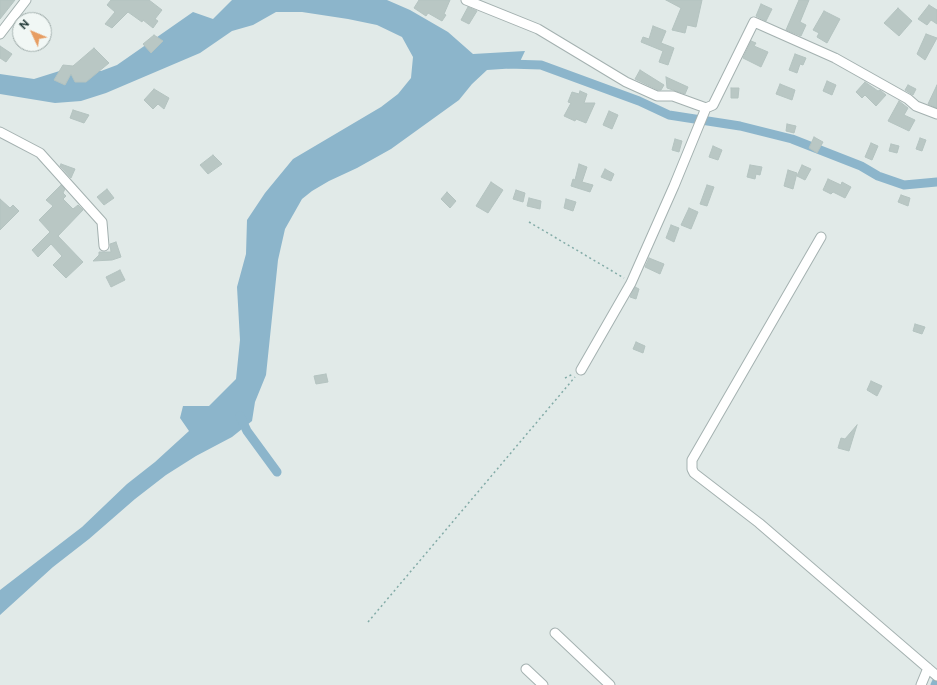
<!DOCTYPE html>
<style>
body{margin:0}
#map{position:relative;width:937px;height:685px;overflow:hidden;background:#e1eae8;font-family:"Public Sans",sans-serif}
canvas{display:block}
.north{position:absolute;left:12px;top:12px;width:40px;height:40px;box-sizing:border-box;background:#f1f7f5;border:1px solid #9eaba9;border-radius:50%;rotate:314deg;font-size:11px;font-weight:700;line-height:16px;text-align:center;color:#223938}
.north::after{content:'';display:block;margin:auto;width:14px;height:18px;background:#e79d62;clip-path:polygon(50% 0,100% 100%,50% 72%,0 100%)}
</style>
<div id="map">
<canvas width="937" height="685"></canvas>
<div class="north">N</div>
</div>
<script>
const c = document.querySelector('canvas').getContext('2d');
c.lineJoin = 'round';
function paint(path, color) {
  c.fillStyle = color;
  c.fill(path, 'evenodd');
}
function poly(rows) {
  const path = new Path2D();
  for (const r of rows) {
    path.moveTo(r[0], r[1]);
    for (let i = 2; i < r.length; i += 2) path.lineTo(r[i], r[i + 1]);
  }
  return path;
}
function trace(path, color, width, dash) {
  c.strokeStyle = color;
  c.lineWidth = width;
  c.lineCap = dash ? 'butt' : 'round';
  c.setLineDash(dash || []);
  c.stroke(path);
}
paint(poly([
 [232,0,387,0,410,10,448,32,473,54,525,51,517,68,487,70,472,84,459,100,391,149,357,168,329,181,312,191,302,199,285,229,278,260,266,375,255,402,252,421,232,437,196,456,166,475,135,499,89,539,53,567,0,615,0,590,82,527,127,484,155,462,189,431,180,418,183,406,209,406,236,379,240,340,237,287,246,254,247,220,265,193,293,159,381,107,398,94,411,78,413,57,402,37,377,25,348,19,302,12,276,12,253,25,232,31,200,53,106,93,81,101,55,103,0,94,0,74,34,79,69,68,101,71,117,65,193,12,213,19]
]), '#8cb5cb');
trace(poly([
 [508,64,541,65,639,101,669,115,740,126,792,139,861,166,878,176,904,185,937,182],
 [240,416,247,431,277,472],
 [935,685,937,681]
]), '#8cb5cb', 9);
const building = poly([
 [0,0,15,0,0,19,0,0],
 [111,0,149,0,162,10,155,19,158,21,153,28,143,20,142,22,128,12,112,28,105,24,115,12,107,5,111,0],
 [419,0,450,0,444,14,446,15,442,21,428,13,426,16,414,8,419,0],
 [666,0,702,0,696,27,687,25,685,33,672,30,681,8,666,0],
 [799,0,809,0,800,22,806,25,801,36,786,30,799,0],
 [761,4,772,9,766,21,756,16,761,4],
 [929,5,937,10,937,24,931,20,927,25,918,19,929,5],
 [468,7,477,11,469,24,461,20,468,7],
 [898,8,912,21,899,36,884,23,898,8],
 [824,11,840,19,827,43,817,37,819,33,813,30,824,11],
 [653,26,666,31,661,43,674,48,668,65,659,62,663,51,641,42,643,37,649,39,653,26],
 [926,34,937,38,925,60,917,54,926,34],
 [154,35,163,41,151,53,143,44,154,35],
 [751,41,756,43,754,46,768,52,761,67,743,58,751,41],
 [0,46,12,54,6,62,0,58,0,46],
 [94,48,109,63,86,82,75,82,71,74,65,85,54,80,63,65,73,66,94,48],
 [795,54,806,58,803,65,800,64,797,73,789,70,795,54],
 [640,70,664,85,661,90,658,90,635,79,640,70],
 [666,77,688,87,685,94,667,88,666,77],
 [827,81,836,85,832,95,823,91,827,81],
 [865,82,878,91,880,90,886,95,876,106,865,95,862,98,856,92,865,82],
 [780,84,795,90,792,100,776,94,780,84],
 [908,85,916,89,913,95,905,90,908,85],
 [937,85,937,108,928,104,937,85],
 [731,88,739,88,738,98,731,98,731,88],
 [154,89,169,98,164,109,158,104,153,109,144,100,154,89],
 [580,91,587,94,584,103,595,103,586,123,576,119,575,121,564,116,571,103,568,102,572,92,579,94,580,91],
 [899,101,908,108,904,115,915,120,909,131,888,121,899,101],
 [73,110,89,115,84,123,70,118,73,110],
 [609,111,618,115,612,129,603,125,609,111],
 [787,124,796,126,794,133,786,131,787,124],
 [814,137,823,142,817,153,809,148,814,137],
 [920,138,926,140,922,151,916,149,920,138],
 [675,139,682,141,679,152,672,150,675,139],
 [871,143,878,146,872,160,865,157,871,143],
 [891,144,899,146,897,153,889,151,891,144],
 [713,146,722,150,718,160,709,157,713,146],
 [213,155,222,164,208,174,200,165,213,155],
 [61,164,75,169,71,178,60,166,61,164],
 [579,164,587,167,582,182,593,185,590,192,571,186,573,179,575,180,579,164],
 [750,165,762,167,760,175,756,174,755,179,747,177,750,165],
 [802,165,811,169,805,180,797,176,802,165],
 [605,169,614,174,611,181,601,177,605,169],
 [788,170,797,173,793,189,784,186,788,170],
 [828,179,841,185,842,182,851,187,845,198,833,192,831,194,823,190,828,179],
 [491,182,503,190,488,213,476,206,491,182],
 [61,185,65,189,63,193,66,196,63,199,73,209,78,205,83,210,58,236,83,262,66,278,53,265,62,256,51,244,38,257,32,250,50,232,39,220,53,206,46,200,61,185],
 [707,185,714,187,707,206,700,204,707,185],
 [107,189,114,198,104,205,97,197,107,189],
 [516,190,525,193,523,202,513,199,516,190],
 [447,192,456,201,450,208,441,199,447,192],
 [901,195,910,198,908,206,898,202,901,195],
 [529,198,541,201,540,209,527,206,529,198],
 [0,199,10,208,13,205,19,211,0,230,0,199],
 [566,199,576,202,573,211,564,208,566,199],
 [689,208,698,212,691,229,681,225,689,208],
 [671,225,679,228,674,242,666,238,671,225],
 [116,242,121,257,112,260,93,261,99,255,99,252,111,252,110,244,116,242],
 [649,258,664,264,660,274,645,267,649,258],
 [120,270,125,280,111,287,106,277,120,270],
 [635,287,639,289,636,299,630,297,635,287],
 [915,324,925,327,922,334,913,331,915,324],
 [636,342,645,346,643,353,633,349,636,342],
 [326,374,328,382,316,384,314,376,326,374],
 [871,381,882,386,877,396,867,390,871,381],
 [857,425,849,451,838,448,841,438,845,439,857,425]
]);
paint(building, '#b9c7c4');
trace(building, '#b4c3c0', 1);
const minor = poly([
 [466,0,538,29,626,82,657,96,673,96,706,108,713,105,754,22,835,58,908,99,916,106,937,114],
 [0,34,26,0],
 [0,132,40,153,102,222,104,246],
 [821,237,692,460,692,469,694,473,759,523,937,676],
 [581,370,631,283,674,186,706,108],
 [555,633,610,685],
 [526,669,543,685],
 [921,685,928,668]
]);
trace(minor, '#a4b1b0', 11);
trace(poly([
 [529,222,624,278],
 [565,378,573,374],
 [368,622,575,377]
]), '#83aba7', 1.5, [2, 3]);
trace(minor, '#fff', 9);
</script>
